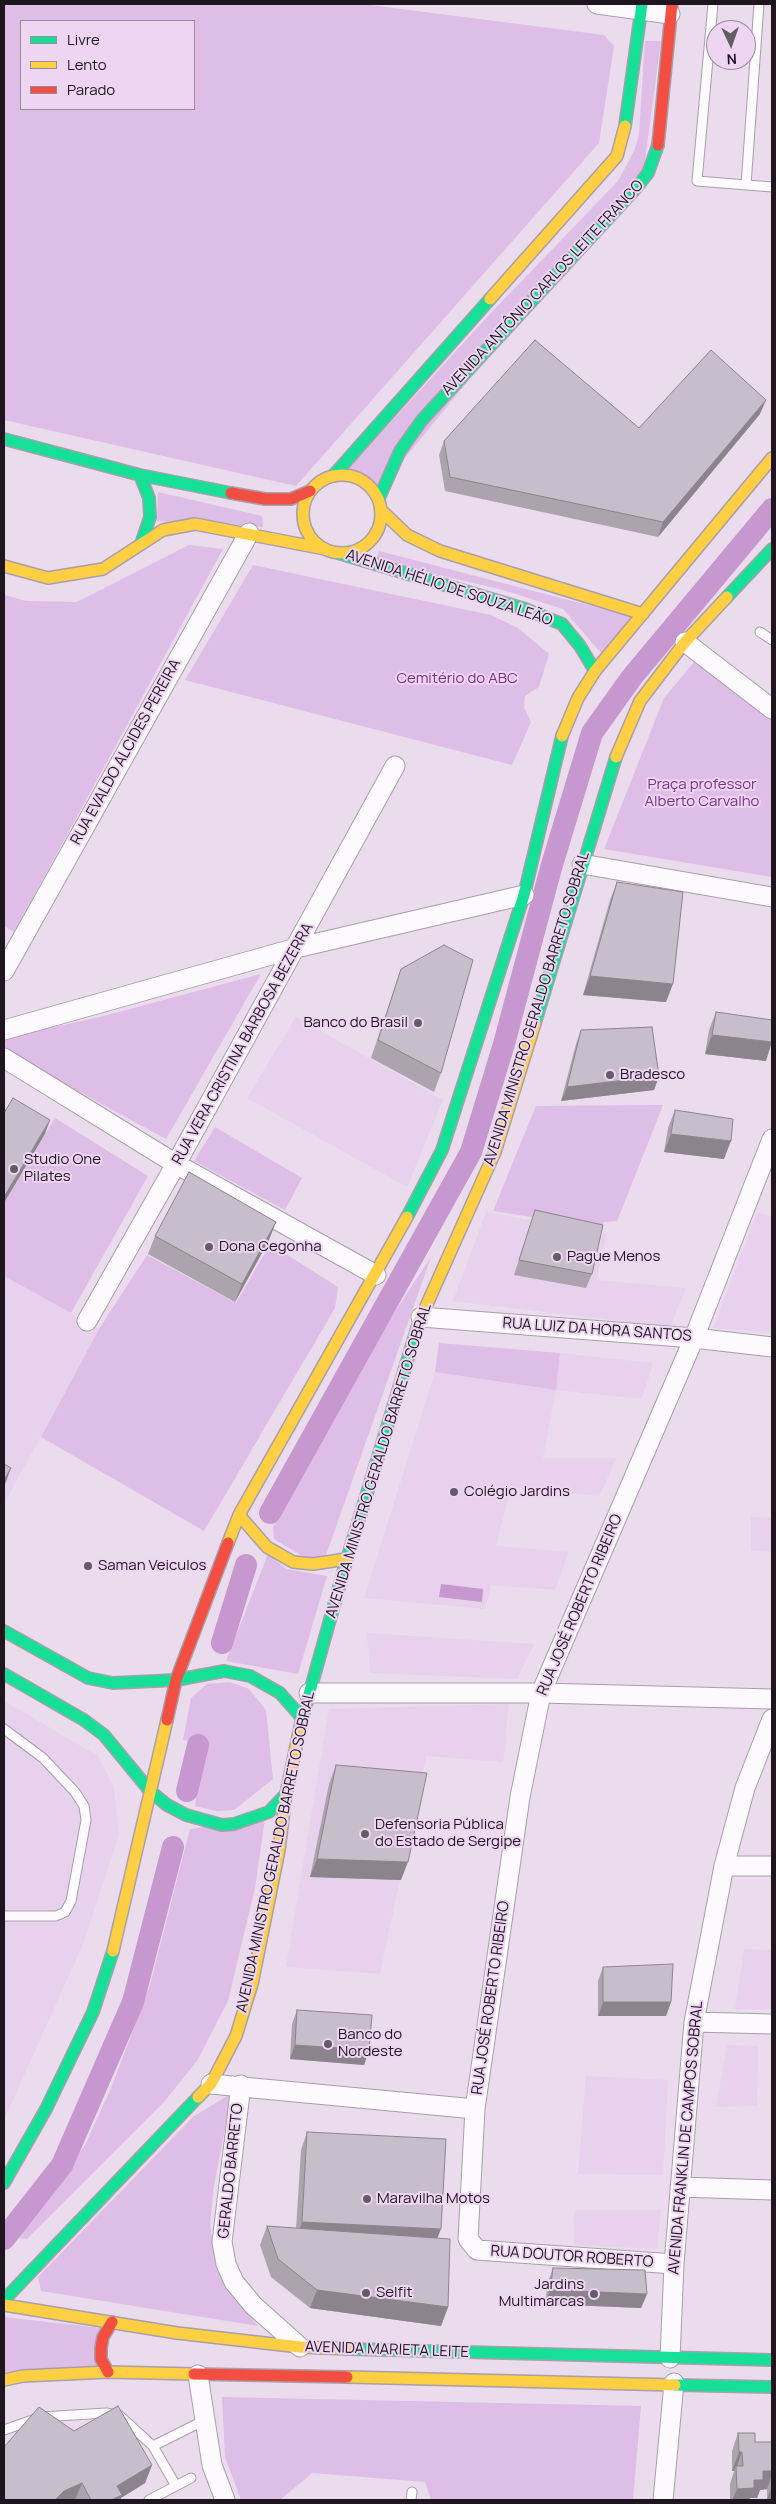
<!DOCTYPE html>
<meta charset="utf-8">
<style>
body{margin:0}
#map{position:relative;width:776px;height:2504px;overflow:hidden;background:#eadced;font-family:Manrope,sans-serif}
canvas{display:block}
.frame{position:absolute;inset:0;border:5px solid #1e151f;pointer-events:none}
.legend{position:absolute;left:20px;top:20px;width:175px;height:90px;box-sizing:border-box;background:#eed6f3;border:1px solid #9b899e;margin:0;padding:6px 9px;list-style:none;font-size:15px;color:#1e151f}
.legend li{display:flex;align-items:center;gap:10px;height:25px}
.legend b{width:25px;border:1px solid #9b899e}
.north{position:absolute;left:706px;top:20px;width:50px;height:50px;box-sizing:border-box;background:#eed6f3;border:1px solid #9b899e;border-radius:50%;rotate:177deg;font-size:14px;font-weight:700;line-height:20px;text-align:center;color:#1e151f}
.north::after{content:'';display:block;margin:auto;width:18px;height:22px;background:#655b67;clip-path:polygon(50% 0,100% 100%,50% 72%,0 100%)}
</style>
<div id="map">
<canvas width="776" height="2504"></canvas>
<div class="frame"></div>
<ul class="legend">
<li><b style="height:6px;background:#16e098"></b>Livre</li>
<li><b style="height:6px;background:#ffcf43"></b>Lento</li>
<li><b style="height:6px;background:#f24e42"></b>Parado</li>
</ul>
<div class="north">N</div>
</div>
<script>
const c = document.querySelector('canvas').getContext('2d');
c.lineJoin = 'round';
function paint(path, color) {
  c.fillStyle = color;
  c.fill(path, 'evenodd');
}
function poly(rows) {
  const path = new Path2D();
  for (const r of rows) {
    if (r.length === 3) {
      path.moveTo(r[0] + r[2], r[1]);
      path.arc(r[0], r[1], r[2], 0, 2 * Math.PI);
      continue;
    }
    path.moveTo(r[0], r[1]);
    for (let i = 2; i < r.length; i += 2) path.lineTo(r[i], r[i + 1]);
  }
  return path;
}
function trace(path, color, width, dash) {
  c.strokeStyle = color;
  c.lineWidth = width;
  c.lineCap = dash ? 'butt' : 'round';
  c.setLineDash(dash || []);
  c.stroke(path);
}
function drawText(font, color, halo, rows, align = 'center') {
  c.font = font + ' Manrope,sans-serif';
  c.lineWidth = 4;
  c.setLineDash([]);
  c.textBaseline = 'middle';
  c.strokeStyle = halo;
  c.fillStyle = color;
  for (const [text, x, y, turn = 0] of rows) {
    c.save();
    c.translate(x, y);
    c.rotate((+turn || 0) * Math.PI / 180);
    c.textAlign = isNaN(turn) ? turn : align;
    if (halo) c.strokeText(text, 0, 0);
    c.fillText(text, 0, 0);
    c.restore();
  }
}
paint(poly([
 [296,1017,443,1100,407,1187,247,1098],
 [486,1212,607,1234,596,1280,686,1288,670,1327,453,1301],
 [757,1213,772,1216,772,1333,713,1328],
 [4,1276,99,1329,4,1504],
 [560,1353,653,1363,642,1399,556,1390,543,1458,617,1458,599,1496,511,1488,496,1546,569,1552,555,1590,491,1585,485,1609,364,1598,435,1372,556,1390],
 [751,1517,772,1518,772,1552,751,1550],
 [367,1633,534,1644,517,1679,370,1673],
 [4,1701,98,1756,114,1787,119,1835,83,1944,4,2120],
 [509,1704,503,1762,426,1756,380,1974,286,1967,329,1709],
 [744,1949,772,1950,772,2009,735,2009],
 [727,2045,758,2046,757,2106,716,2107],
 [586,2076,668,2080,663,2175,578,2174],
 [575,2210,661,2210,657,2249,574,2245]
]), '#e7d1ec');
paint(poly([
 [4,4,362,4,604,35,614,46,599,143,296,486,4,420],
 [21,21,194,21,194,109,21,109],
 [645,41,661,41,644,167,381,487,347,470,488,316,618,181,634,151,639,135],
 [158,492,262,516,263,527,157,521],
 [189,545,223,549,14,932,4,926,4,595,26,601,77,602],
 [379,551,634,617,602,654,563,609,503,590,376,560],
 [253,565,491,615,518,628,549,654,539,687,525,696,524,707,531,722,512,765,185,680],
 [695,661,772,720,772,877,604,849,664,698],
 [261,974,166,1139,4,1051,4,1038,100,1017],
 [663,1105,617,1221,604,1222,601,1228,493,1211,536,1106],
 [55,1118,148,1176,71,1313,4,1276,4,1203],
 [215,1127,302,1178,285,1210,194,1161],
 [270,1244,338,1287,335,1308,204,1531,41,1437,99,1329,147,1255,236,1303],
 [431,1257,325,1558,314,1563,274,1539,273,1527,356,1371],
 [439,1343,560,1353,556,1390,435,1372],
 [268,1554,286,1569,327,1576,298,1674,226,1661],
 [230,1682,249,1689,266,1710,273,1779,234,1810,216,1811,195,1806,204,1743,183,1740,191,1698,207,1684],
 [265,1819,255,1888,228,2001,197,2061,164,2102,27,2239,16,2238,85,2145,112,2086,150,1985,190,1829],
 [232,2093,214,2185,210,2225,215,2259,222,2280,258,2326,41,2291,38,2277,193,2117],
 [4,2317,100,2328,98,2366,4,2372],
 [222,2397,641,2406,633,2500,431,2500,425,2482,312,2473,280,2500,241,2500,225,2457]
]), '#debde6');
paint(poly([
 [441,1584,483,1589,482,1602,439,1597]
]), '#c797d0');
trace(poly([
 [270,1513,471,1152,504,1044,551,868,592,733,632,677,772,509],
 [222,1643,246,1565],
 [187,1791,198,1745],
 [4,2239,62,2165,133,2002,173,1847]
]), '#c797d0', 22);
const lane = poly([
 [713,4,697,181,772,187],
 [746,185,759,4],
 [760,632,772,640],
 [4,1729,43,1758,75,1792,84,1806,86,1820,71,1901,65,1912,56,1916,4,1916],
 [4,2430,41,2417,106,2413,120,2416,153,2446,176,2486],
 [153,2446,205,2420],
 [149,2500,191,2478],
 [411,2500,412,2492]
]);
const street = poly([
 [597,4,670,14],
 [685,642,772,709],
 [582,864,772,897],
 [4,971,249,533],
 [4,1030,296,948,524,895],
 [4,1058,176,1164,376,1275],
 [421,1317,694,1338,772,1347],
 [87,1321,176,1164,395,766],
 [309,1693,541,1693,772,1699],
 [724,1866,772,1866],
 [694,2022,772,2024],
 [211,2084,475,2109],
 [241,2085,222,2242,226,2264,234,2282,253,2305,300,2347],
 [680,2187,772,2190],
 [674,2264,477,2250,468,2239,475,2109,520,1797,541,1693,694,1338,772,1139],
 [670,2358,674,2264,694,2022,724,1866,745,1788,772,1719],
 [198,2375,212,2465,225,2500],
 [663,2500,674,2383]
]);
const fast = poly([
 [625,126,642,4],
 [4,439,140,475,231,493],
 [140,475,149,498,150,517,142,541],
 [333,476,490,299],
 [379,498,400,451,422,420,637,187,648,173,658,145],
 [338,553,525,609,562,624,580,646,595,671],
 [727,597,772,549],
 [535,1023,616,757],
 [407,1217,442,1150,524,895,562,736],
 [4,1631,88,1678,113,1683,176,1680,224,1671,250,1676,280,1693,302,1718],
 [4,1674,84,1720,104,1735,150,1791,167,1805,186,1815,222,1825,234,1824,269,1812,286,1794],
 [301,1723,347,1559,419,1322],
 [4,2183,46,2109,93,2012,113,1951],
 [4,2300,198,2097],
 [350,2349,772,2360],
 [675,2385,772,2387]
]);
const slow = poly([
 [490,299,617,156,625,126],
 [342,514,39],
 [382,511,407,535,440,551,643,614],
 [4,566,48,578,103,569,163,530,195,524,325,549],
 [562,736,578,698,595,671,772,458],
 [616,757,640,701,685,642,727,597],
 [419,1322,495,1152,535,1023],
 [239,1515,267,1547,293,1562,313,1564,347,1559],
 [228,1543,239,1515,407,1217],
 [113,1951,167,1720],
 [198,2097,211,2084,236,2036,252,1984,279,1850,286,1794,301,1723],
 [4,2305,177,2333,300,2347,350,2349],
 [347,2377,675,2385],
 [4,2380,23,2376,108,2372,194,2374]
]);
const jam = poly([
 [658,145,672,4],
 [231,493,265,499,291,499,310,491],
 [167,1720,176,1680,228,1543],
 [108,2372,101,2359,101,2348,103,2337,112,2322],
 [194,2374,347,2377]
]);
trace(lane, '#a99eab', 11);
trace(street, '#a99eab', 21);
trace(fast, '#a99eab', 14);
trace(slow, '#a99eab', 14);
trace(jam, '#a99eab', 14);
trace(lane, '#fcfafc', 9);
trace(street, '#fcfafc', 19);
trace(fast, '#16e098', 11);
trace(slow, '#ffcf43', 11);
trace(jam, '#f24e42', 11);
paint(poly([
 [760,414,658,537,445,491,439,455,444,441,639,428],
 [617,882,666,1002,583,995,610,900],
 [401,969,441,1073,434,1092,371,1058],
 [716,1012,766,1061,705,1054,709,1030],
 [581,1030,659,1076,654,1090,561,1101,576,1044],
 [675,1110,724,1159,664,1152,668,1128],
 [535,1210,592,1274,586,1288,514,1275],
 [155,1236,269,1240,235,1302,148,1254],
 [336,1765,401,1880,310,1877,329,1784],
 [603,1967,671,2002,666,2016,598,2016,598,1981],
 [297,2010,369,2050,364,2065,290,2059,292,2024],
 [307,2132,437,2239,448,2307,441,2326,310,2308,271,2277,260,2245,267,2226,296,2229,301,2150],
 [553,2268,647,2294,641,2308,545,2304,548,2282],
 [74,2431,152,2465,145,2483,121,2498,120,2500,4,2500],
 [738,2433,755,2442,772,2442,772,2500,767,2500,767,2489,760,2490,757,2498,750,2498,749,2500,730,2500,730,2484,734,2471,732,2471,732,2451]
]), '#aca3ae');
paint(poly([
 [766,400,760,414,658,537,663,522],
 [590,976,673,984,666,1002,583,995],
 [712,1035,772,1042,766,1061,705,1054],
 [659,1076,654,1090,561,1101,567,1087],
 [50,1120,45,1134,4,1203,4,1197],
 [671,1134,731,1141,724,1159,664,1152],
 [276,1222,269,1240,235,1302,242,1284],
 [11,1468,4,1487,4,1480],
 [317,1859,408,1862,401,1880,310,1877],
 [603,2002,671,2002,666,2016,598,2016],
 [295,2045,369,2050,364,2065,290,2059],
 [302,2222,441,2229,434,2247,296,2240],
 [317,2290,448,2307,441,2326,310,2308],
 [550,2290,647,2294,641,2308,545,2304],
 [739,2452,742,2452,736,2469,736,2466,734,2471,732,2471],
 [152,2465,145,2483,121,2498,120,2500,111,2500,117,2486],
 [763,2471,772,2471,772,2475,767,2489,760,2490,757,2498,750,2498,749,2500,732,2500,737,2489,754,2480],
 [82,2483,75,2500,55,2500,64,2491],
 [772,2486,772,2500,767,2500]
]), '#8c848d');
const building = poly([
 [535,340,639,428,711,350,766,400,663,522,450,477,444,441,535,340],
 [617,882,683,892,673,984,590,976,617,882],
 [444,945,473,960,441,1073,378,1040,401,969,444,945],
 [716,1012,772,1020,772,1042,712,1035,716,1012],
 [652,1027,659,1076,567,1087,581,1030,652,1027],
 [13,1098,50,1120,4,1197,4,1113,13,1098],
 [675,1110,733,1119,731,1141,671,1134,675,1110],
 [189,1172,276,1222,242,1284,155,1236,189,1172],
 [535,1210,603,1225,592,1274,519,1260,535,1210],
 [4,1464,11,1468,4,1480,4,1464],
 [336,1765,427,1773,408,1862,317,1859,336,1765],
 [673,1964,671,2002,603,2002,603,1967,673,1964],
 [297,2010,372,2015,369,2050,295,2045,297,2010],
 [307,2132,446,2139,441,2229,302,2222,307,2132],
 [267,2226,450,2239,448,2307,317,2290,278,2259,267,2226],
 [553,2268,645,2270,647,2294,550,2290,553,2268],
 [118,2406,152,2465,117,2486,122,2495,111,2500,91,2500,82,2483,64,2491,55,2500,4,2500,4,2447,39,2407,74,2431,118,2406],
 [738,2433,755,2433,755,2442,772,2442,772,2471,763,2471,763,2480,754,2480,754,2488,737,2489,736,2466,743,2466,742,2452,739,2452,738,2433]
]);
paint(building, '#c8bdca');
trace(building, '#8c848d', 1);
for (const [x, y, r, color] of [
 [418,1023,5,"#655b67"],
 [610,1075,5,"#655b67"],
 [14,1169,5,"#655b67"],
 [209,1247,5,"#655b67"],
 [557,1257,5,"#655b67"],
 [454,1492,5,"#655b67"],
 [88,1566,5,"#655b67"],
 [365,1834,5,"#655b67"],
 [328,2044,5,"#655b67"],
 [367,2199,5,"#655b67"],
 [366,2293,5,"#655b67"],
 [594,2294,5,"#655b67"]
]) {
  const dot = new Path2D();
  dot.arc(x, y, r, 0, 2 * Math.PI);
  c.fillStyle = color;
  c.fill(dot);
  trace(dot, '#eed6f3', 2);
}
drawText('15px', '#1e151f', '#eed6f3', [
 ["AVENIDA ANTÔNIO CARLOS LEITE FRANCO",543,288,-47],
 ["AVENIDA HÉLIO DE SOUZA LEÃO",449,588,18],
 ["RUA EVALDO ALCIDES PEREIRA",126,752,-61],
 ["AVENIDA MINISTRO GERALDO BARRETO SOBRAL",537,1009,-73],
 ["RUA VERA CRISTINA BARBOSA BEZERRA",243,1044,-61],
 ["RUA LUIZ DA HORA SANTOS",597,1330,4],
 ["AVENIDA MINISTRO GERALDO BARRETO SOBRAL",379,1461,-73],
 ["RUA JOSÉ ROBERTO RIBEIRO",580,1605,-67],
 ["AVENIDA MINISTRO GERALDO BARRETO SOBRAL",276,1852,-78],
 ["RUA JOSÉ ROBERTO RIBEIRO",491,1998,-82],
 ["AVENIDA FRANKLIN DE CAMPOS SOBRAL",686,2138,-85],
 ["GERALDO BARRETO",231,2171,-84],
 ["RUA DOUTOR ROBERTO",572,2257,4],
 ["AVENIDA MARIETA LEITE",387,2350,2]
]);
drawText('15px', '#7b308a', '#eed6f3', [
 ["Cemitério do ABC",457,679],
 ["Praça professor",702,785],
 ["Alberto Carvalho",702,802]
]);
drawText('15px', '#1e151f', '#eed6f3', [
 ["Banco do Brasil",408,1023,"right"],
 ["Bradesco",620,1075],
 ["Studio One",24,1160],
 ["Pilates",24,1177],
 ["Dona Cegonha",219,1247],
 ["Pague Menos",567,1257],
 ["Colégio Jardins",464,1492],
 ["Saman Veiculos",98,1566],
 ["Defensoria Pública",375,1825],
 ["do Estado de Sergipe",375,1842],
 ["Banco do",338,2035],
 ["Nordeste",338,2052],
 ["Maravilha Motos",377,2199],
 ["Jardins",584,2285,"right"],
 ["Multimarcas",584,2302,"right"],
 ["Selfit",376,2293]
], 'left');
</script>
